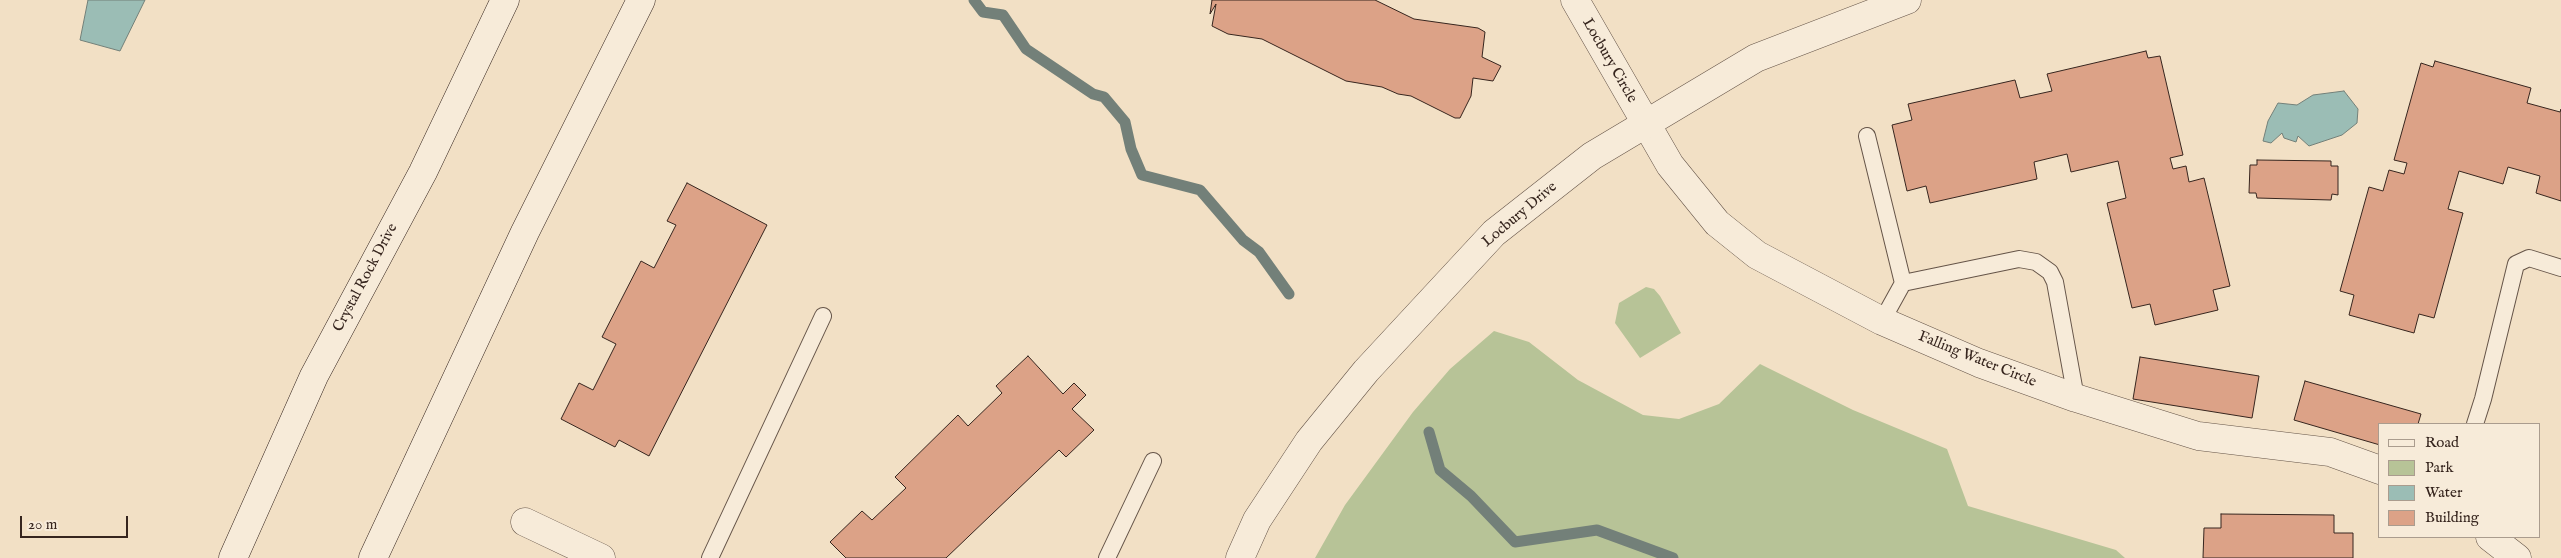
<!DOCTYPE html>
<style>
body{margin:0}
#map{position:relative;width:2561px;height:558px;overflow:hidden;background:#f2e0c5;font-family:"IM FELL English",serif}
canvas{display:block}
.legend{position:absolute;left:2378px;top:423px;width:162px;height:115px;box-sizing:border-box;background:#f7ebd9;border:1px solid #aa9c8e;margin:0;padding:6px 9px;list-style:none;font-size:15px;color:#36251e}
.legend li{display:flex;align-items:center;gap:10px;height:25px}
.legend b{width:25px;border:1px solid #aa9c8e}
.scale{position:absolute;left:20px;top:516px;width:108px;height:22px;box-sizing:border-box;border:2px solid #36251e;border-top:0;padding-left:6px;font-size:15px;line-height:18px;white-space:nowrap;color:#36251e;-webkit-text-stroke:4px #f7ebd9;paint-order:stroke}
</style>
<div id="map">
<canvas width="2561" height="558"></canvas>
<ul class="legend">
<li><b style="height:6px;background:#f7ebd9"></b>Road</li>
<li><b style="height:14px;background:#b7c397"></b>Park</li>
<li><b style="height:14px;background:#9bbdb5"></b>Water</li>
<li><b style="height:14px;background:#dca287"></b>Building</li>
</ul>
<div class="scale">20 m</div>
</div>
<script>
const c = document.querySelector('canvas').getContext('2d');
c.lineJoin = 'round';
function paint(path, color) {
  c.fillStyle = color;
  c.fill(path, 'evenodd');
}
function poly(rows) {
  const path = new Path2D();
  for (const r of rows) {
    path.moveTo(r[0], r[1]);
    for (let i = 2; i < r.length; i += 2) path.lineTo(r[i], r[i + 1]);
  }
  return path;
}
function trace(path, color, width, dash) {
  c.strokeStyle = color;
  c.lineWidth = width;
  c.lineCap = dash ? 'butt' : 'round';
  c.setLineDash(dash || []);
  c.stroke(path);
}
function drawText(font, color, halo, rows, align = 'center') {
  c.font = font + ' "IM FELL English",serif';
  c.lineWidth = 5;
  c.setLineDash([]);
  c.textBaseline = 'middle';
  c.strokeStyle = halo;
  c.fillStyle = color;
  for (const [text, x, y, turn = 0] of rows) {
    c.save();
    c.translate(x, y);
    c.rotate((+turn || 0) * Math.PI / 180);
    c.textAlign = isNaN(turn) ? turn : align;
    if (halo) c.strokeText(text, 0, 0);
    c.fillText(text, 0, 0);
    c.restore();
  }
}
paint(poly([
 [1646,287,1654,289,1660,296,1681,333,1640,358,1615,323,1619,303],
 [1494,331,1529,342,1578,380,1643,415,1679,419,1719,404,1760,364,1853,410,1947,449,1968,506,2116,550,2125,558,1315,558,1345,505,1413,412,1450,369]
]), '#b7c397');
const water = poly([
 [88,0,145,0,120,51,80,40,88,0],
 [2344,91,2358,109,2357,123,2342,135,2309,146,2298,136,2296,142,2284,138,2282,133,2271,143,2263,141,2268,121,2278,103,2297,105,2313,95,2344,91]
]);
paint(water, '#9bbdb5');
trace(water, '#738079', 1);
trace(poly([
 [974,0,983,12,1003,15,1026,49,1093,94,1104,97,1125,122,1131,149,1142,175,1200,190,1243,240,1259,252,1289,294],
 [1429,432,1440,470,1471,496,1515,542,1597,530,1673,558]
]), '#738079', 11);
const building = poly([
 [1212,0,1375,0,1414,19,1478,28,1485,32,1482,57,1501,66,1493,81,1473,78,1471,96,1460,118,1455,118,1411,96,1398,94,1382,87,1346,81,1262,39,1228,34,1212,26,1216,4,1210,14,1212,0],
 [2146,51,2148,58,2160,56,2183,155,2170,158,2173,169,2186,166,2189,182,2204,178,2230,286,2213,290,2218,310,2155,325,2150,304,2132,308,2107,203,2126,198,2118,161,2071,172,2067,154,2034,162,2037,179,1930,203,1926,186,1907,191,1892,125,1912,120,1908,104,2015,80,2020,98,2052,91,2047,74,2146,51],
 [2435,61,2531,88,2527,103,2560,112,2561,109,2561,201,2536,193,2540,176,2508,167,2503,184,2459,171,2448,209,2463,213,2434,318,2419,314,2414,333,2349,315,2354,295,2340,291,2369,187,2383,191,2389,170,2404,174,2407,163,2394,160,2421,63,2433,67,2435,61],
 [2257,160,2331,161,2331,166,2338,166,2338,195,2332,194,2331,200,2257,198,2256,193,2249,193,2250,165,2257,165,2257,160],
 [687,183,767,225,649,456,619,440,615,447,561,419,579,383,593,390,616,344,602,337,641,261,654,268,676,225,667,221,687,183],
 [1028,356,1063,394,1074,383,1086,395,1072,409,1094,430,1066,457,1059,450,946,558,846,558,830,542,862,511,872,520,906,488,895,477,958,415,968,426,1002,393,996,386,1028,356],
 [2140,357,2259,376,2252,418,2133,399,2140,357],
 [2305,381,2421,414,2418,424,2380,424,2380,445,2294,420,2305,381],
 [2221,514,2334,515,2334,533,2353,533,2353,558,2203,558,2204,528,2221,528,2221,514]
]);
paint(building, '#dca287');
trace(building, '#36251e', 1);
const service = poly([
 [1867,136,1903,283],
 [1882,321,1903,283,2019,259,2036,262,2050,272,2055,282,2076,398],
 [2475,424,2483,399,2516,264,2529,258,2561,268],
 [710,558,823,316],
 [1107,558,1153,461]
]);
const minor = poly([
 [1575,0,1670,165,1717,223,1757,255,1882,321,1979,363,2076,398,2198,436,2330,452,2380,470],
 [525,522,601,558],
 [2490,537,2517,558]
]);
const tertiary = poly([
 [1240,558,1257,520,1309,441,1366,371,1494,233,1592,156,1756,58,1907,0]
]);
const secondary = poly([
 [233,558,314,376,423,172,505,0],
 [373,558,525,232,641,0]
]);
trace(service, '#655448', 18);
trace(minor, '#655448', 29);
trace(tertiary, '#655448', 29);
trace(secondary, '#36251e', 29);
trace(service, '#f7ebd9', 16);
trace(minor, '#f7ebd9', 28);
trace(tertiary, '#f7ebd9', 28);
trace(secondary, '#f7ebd9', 28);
drawText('15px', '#36251e', '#f7ebd9', [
 ["Locbury Circle",1609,61,60],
 ["Locbury Drive",1520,215,-40],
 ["Crystal Rock Drive",366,278,-62],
 ["Falling Water Circle",1977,360,22]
]);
</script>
